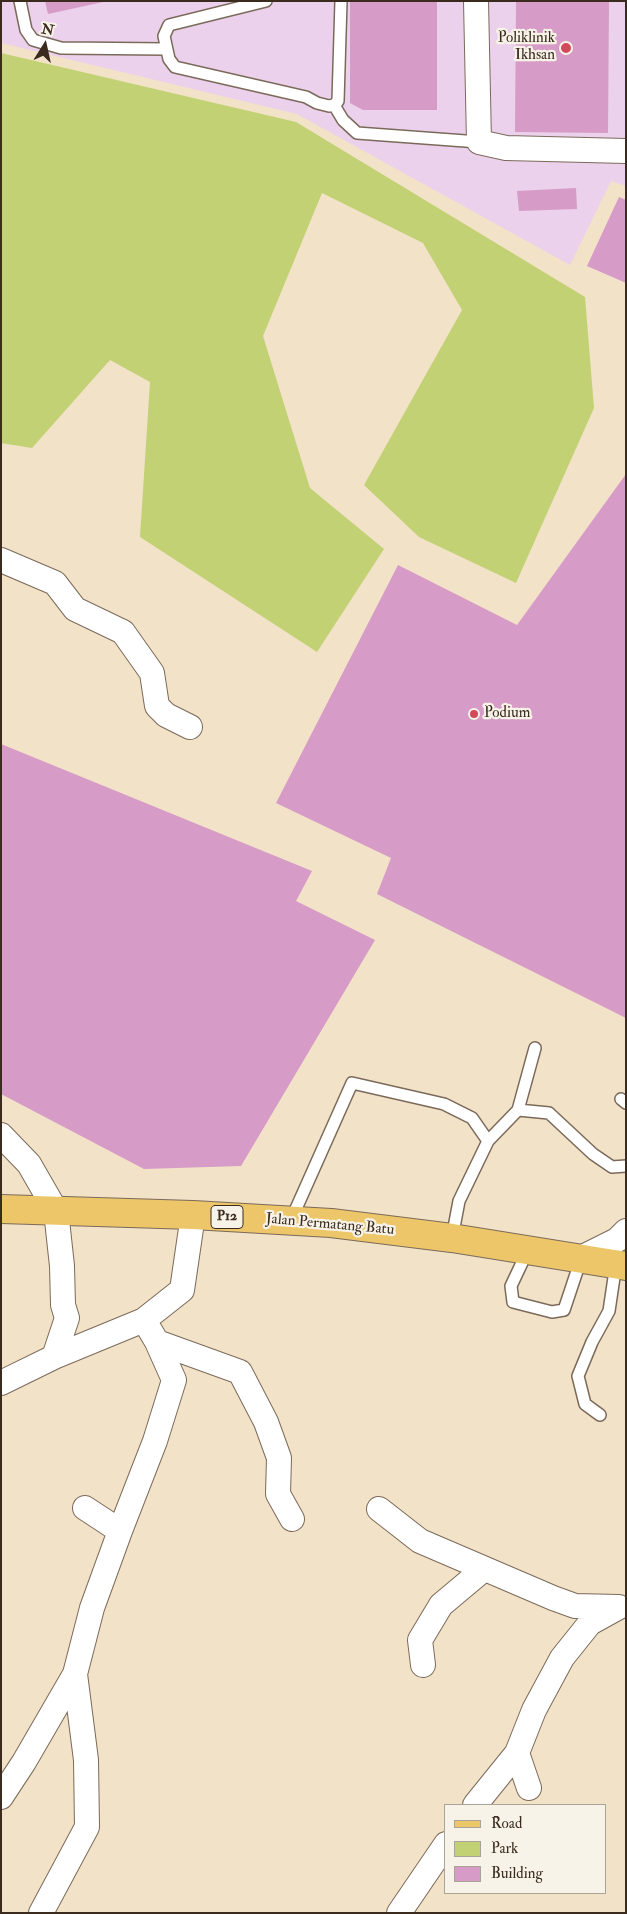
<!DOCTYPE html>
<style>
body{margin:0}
#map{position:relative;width:627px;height:1914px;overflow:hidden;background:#f2e2c8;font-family:"IM FELL Double Pica",serif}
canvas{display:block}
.frame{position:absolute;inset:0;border:2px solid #3b2a1e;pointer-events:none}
.legend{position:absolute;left:444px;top:1804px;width:162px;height:90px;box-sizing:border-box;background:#f7f3e8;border:1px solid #aca397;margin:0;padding:6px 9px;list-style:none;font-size:15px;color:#3b2a1e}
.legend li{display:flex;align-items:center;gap:10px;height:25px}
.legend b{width:25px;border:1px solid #aca397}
.north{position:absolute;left:20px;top:20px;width:50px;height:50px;-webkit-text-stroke:4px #f7f3e8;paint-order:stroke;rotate:10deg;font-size:14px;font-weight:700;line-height:20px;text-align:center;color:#3b2a1e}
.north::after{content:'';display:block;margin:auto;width:18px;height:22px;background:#3b2a1e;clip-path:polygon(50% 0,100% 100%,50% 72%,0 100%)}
</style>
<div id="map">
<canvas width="627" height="1914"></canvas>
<div class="frame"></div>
<ul class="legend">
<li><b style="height:6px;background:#ecc669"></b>Road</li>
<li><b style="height:14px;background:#c2d173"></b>Park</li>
<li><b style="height:14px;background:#d69bc7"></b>Building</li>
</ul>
<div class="north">N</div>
</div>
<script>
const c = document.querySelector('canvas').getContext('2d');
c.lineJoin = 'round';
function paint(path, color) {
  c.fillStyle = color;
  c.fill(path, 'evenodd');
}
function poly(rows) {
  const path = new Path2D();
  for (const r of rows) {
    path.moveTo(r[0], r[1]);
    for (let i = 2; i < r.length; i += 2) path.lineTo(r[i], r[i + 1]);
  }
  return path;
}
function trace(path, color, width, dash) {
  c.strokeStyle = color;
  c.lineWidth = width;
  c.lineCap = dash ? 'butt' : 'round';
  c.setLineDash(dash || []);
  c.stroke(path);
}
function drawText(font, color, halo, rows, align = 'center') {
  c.font = font + ' "IM FELL Double Pica",serif';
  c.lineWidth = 4.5;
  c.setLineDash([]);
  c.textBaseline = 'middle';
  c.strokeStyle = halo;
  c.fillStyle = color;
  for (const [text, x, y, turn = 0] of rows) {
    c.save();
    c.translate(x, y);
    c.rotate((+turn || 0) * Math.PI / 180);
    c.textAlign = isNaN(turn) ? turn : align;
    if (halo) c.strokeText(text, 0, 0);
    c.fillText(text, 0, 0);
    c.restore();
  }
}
paint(poly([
 [1,1,626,1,626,186,611,181,570,265,297,114,1,43]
]), '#ebd1eb');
paint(poly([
 [1,53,296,122,585,297,594,408,516,583,419,537,364,485,462,310,423,243,322,193,263,336,310,488,384,549,317,652,140,537,150,382,110,360,32,448,1,443]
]), '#c2d173');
paint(poly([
 [45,1,103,1,103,2,48,14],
 [350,1,437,1,437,110,363,110,350,103],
 [516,1,609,1,608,133,515,132],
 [576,188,577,209,519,211,517,191],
 [619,197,626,200,626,283,587,266],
 [626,474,626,1018,377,894,391,858,276,803,398,565,517,625],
 [1,744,312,871,296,901,375,940,241,1166,144,1169,1,1094]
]), '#d69bc7');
const service = poly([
 [20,1,26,30,33,40,61,48,166,49],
 [266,1,169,25,164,36,169,59,175,67,306,97,317,103,329,106,334,105,338,101,341,1],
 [334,105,343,120,357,133,479,142],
 [621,1099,626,1103],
 [518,1110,535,1048],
 [291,1220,352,1083,444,1104,472,1118,488,1141],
 [452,1238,459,1201,488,1141,518,1110,549,1113,593,1154,612,1167,626,1166],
 [528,1250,511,1286,513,1302,552,1312,564,1310,581,1259],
 [600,1415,585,1404,578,1376,592,1342,609,1311,616,1264]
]);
const minor = poly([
 [476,1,479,142,506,148,626,151],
 [1,560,55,583,75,609,123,632,152,673,157,706,166,715,190,727],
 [1,1135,29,1164,56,1211,62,1266,63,1305,67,1318,54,1357],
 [581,1258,617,1240,626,1231],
 [157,1342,240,1372,266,1422,279,1458,278,1494,292,1519],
 [1,1383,54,1357,144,1320,182,1290,193,1215],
 [85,1508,120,1531],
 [379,1509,420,1541,553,1598,575,1606,619,1607],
 [423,1665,420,1640,441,1605,484,1569],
 [529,1788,517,1753,534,1710,562,1658,590,1623,619,1607],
 [1,1797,24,1762,75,1674],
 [475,1805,517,1753],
 [41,1913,87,1827,86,1760,75,1674,92,1608,120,1531,155,1441,174,1380,157,1342,144,1320],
 [399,1913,446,1844]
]);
const primary = poly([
 [1,1209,193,1215,331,1223,452,1238,626,1266]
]);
trace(service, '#7b6a5a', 14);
trace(minor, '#7b6a5a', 26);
trace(primary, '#7b6a5a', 30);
trace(service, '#fff', 11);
trace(minor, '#fff', 24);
trace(primary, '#ecc669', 28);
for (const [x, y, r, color] of [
 [566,48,6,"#d1495b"],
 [474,714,5,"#d1495b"]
]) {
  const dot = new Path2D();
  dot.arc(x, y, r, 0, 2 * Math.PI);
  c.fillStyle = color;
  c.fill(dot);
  trace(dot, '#f7f3e8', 2);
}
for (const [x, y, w] of [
 [227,1217,32]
]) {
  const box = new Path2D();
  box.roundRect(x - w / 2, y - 11.5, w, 23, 4);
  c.fillStyle = '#f7f3e8';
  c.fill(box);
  trace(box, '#3b2a1e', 1);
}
drawText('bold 14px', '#3b2a1e', null, [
 ["P12",227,1217]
]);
drawText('15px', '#3b2a1e', '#f7f3e8', [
 ["Poliklinik",555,39],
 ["Ikhsan",555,56],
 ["Podium",484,714,"left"]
], 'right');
drawText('15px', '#3b2a1e', '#f7f3e8', [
 ["Jalan Permatang Batu",330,1225,5]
]);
</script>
